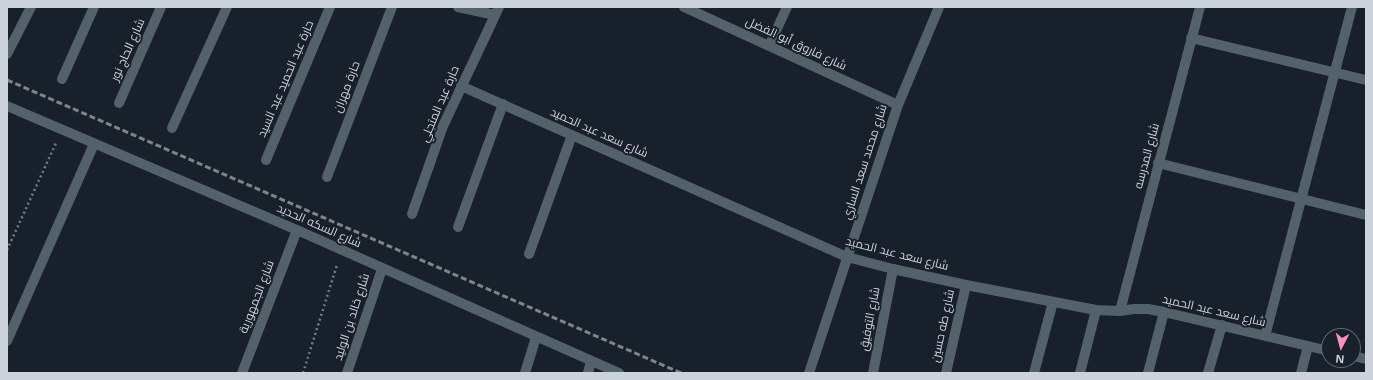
<!DOCTYPE html>
<meta charset="utf-8">
<style>
body{margin:0}
#map{position:relative;width:1373px;height:380px;overflow:hidden;background:#18202b;font-family:"Noto Sans",sans-serif}
canvas{display:block}
.frame{position:absolute;inset:0;border:8px solid #ccd2d9;pointer-events:none}
.north{position:absolute;left:1321px;top:328px;width:40px;height:40px;box-sizing:border-box;background:#18202b;border:1px solid #606771;border-radius:50%;rotate:186deg;font-size:11px;font-weight:700;line-height:16px;text-align:center;color:#ccd2d9}
.north::after{content:'';display:block;margin:auto;width:14px;height:18px;background:#fe8ebd;clip-path:polygon(50% 0,100% 100%,50% 72%,0 100%)}
</style>
<div id="map">
<canvas width="1373" height="380"></canvas>
<div class="frame"></div>
<div class="north">N</div>
</div>
<script>
const c = document.querySelector('canvas').getContext('2d');
c.lineJoin = 'round';
function poly(rows) {
  const path = new Path2D();
  for (const r of rows) {
    path.moveTo(r[0], r[1]);
    for (let i = 2; i < r.length; i += 2) path.lineTo(r[i], r[i + 1]);
  }
  return path;
}
function trace(path, color, width, dash) {
  c.strokeStyle = color;
  c.lineWidth = width;
  c.lineCap = dash ? 'butt' : 'round';
  c.setLineDash(dash || []);
  c.stroke(path);
}
function drawText(font, color, halo, rows, align = 'center') {
  c.font = font + ' "Noto Sans",Cairo,sans-serif';
  c.lineWidth = 4;
  c.setLineDash([]);
  c.textBaseline = 'middle';
  c.strokeStyle = halo;
  c.fillStyle = color;
  for (const [text, x, y, turn = 0] of rows) {
    c.save();
    c.translate(x, y);
    c.rotate((+turn || 0) * Math.PI / 180);
    c.textAlign = isNaN(turn) ? turn : align;
    if (halo) c.strokeText(text, 0, 0);
    c.fillText(text, 0, 0);
    c.restore();
  }
}
trace(poly([
 [7,250,56,143],
 [303,373,337,265]
]), '#757c85', 2.5, [2, 3]);
trace(poly([
 [458,7,495,15],
 [684,7,898,105],
 [1191,38,1366,80],
 [769,46,787,7],
 [7,54,31,7],
 [62,79,94,7],
 [461,86,847,257,893,269,966,285,1096,310,1120,311,1134,309,1148,309,1164,312,1329,351],
 [119,103,161,7],
 [7,106,297,230,619,373],
 [172,128,227,7],
 [266,160,330,7],
 [1158,163,1366,215],
 [327,177,392,7],
 [412,214,443,126,499,7],
 [458,227,503,104],
 [529,254,572,135],
 [1120,311,1200,7],
 [1265,336,1352,7],
 [7,341,94,144],
 [1353,356,1366,359],
 [242,373,297,230],
 [347,373,382,269],
 [525,373,536,337],
 [588,373,591,361],
 [809,373,898,105,939,7],
 [873,373,893,269],
 [946,373,966,285],
 [1034,373,1053,302],
 [1080,373,1096,310],
 [1148,373,1164,312],
 [1208,373,1222,325],
 [1301,373,1308,346]
]), '#52616a', 10);
trace(poly([
 [7,80,681,373]
]), '#7d848c', 3, [6, 3]);
drawText('12px', '#ccd2d9', '#18202b', [
 ["شارع فاروق أبو الفضل",796,44,25],
 ["شارع الحاج نور",128,50,-66],
 ["حارة عبد الحميد عبد السيد",286,79,-67],
 ["حارة مهران",347,87,-69],
 ["حارة عبد المتجلي",440,104,-67],
 ["شارع سعد عبد الحميد",599,133,24],
 ["شارع المدرسه",1147,156,-75],
 ["شارع محمد سعد الساري",865,162,-72],
 ["شارع السكه الحديد",319,226,24],
 ["شارع سعد عبد الحميد",897,254,14],
 ["شارع الجمهورية",257,297,-69],
 ["شارع سعد عبد الحميد",1214,311,13],
 ["شارع خالد بن الوليد",352,317,-72],
 ["شارع التوفيق",870,319,-79],
 ["شارع طه حسين",943,326,-78]
]);
</script>
